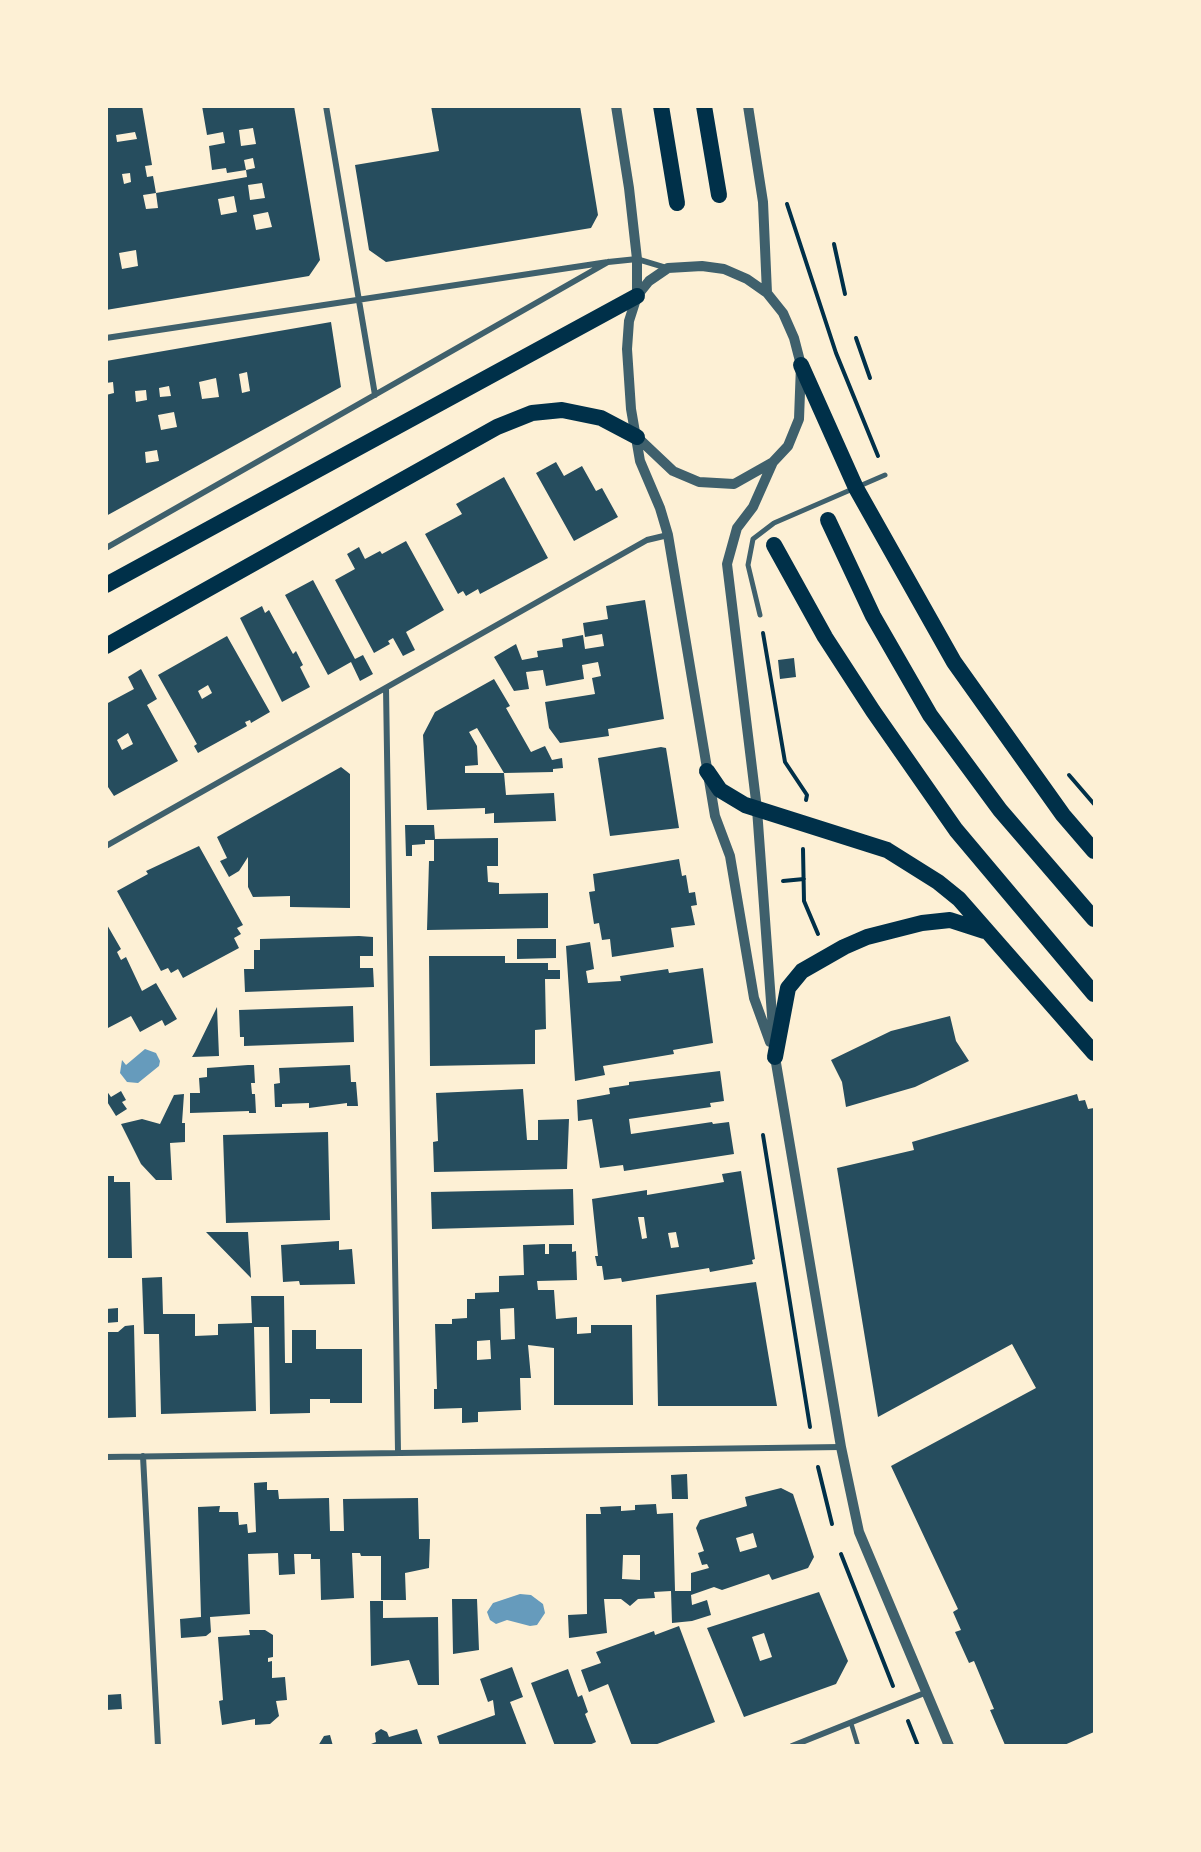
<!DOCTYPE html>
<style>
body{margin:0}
#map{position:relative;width:1201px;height:1852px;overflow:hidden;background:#fdf0d5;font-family:"Alegreya Sans",sans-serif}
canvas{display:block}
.frame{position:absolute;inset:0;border:108px solid #fdf0d5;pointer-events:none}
</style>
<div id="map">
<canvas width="1201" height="1852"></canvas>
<div class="frame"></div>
</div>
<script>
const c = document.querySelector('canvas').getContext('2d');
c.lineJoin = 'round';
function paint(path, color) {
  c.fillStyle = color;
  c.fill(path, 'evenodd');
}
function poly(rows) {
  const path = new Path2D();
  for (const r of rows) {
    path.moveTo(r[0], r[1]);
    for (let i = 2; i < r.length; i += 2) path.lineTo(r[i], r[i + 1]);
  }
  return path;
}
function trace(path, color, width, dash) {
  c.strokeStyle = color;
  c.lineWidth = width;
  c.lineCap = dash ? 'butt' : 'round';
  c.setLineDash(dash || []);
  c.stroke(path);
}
paint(poly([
 [145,1049,156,1053,160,1061,159,1066,138,1083,127,1082,120,1073,122,1060,126,1065],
 [520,1594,531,1595,543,1604,545,1613,537,1625,530,1626,507,1620,496,1624,490,1620,487,1612,493,1603]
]), '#669bbc');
paint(poly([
 [106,106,142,106,152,165,145,166,147,177,153,176,156,193,143,195,146,209,158,208,156,193,247,177,246,170,227,173,226,168,212,170,209,146,225,143,223,132,207,135,202,106,294,106,320,260,309,276,106,310],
 [253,128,256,144,241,146,239,130],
 [135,132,137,139,117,142,116,135],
 [253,158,255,168,246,170,244,160],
 [130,173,131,182,124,184,122,174],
 [262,183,265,198,250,200,248,185],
 [234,196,237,212,221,215,218,199],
 [268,212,272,227,256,230,253,215],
 [136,250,138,266,122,269,119,253],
 [431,106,580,106,598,215,591,228,386,262,369,250,355,165,439,151],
 [331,322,341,387,106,516,106,395,114,393,113,382,106,383,106,361],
 [247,372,250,391,242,393,239,374],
 [216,378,219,397,202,399,199,382],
 [169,386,171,396,160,397,159,388],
 [146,390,147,400,136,402,135,391],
 [174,412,177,427,161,430,158,415],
 [157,450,159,461,146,463,145,452],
 [556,462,564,476,582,466,596,491,602,488,618,517,574,541,536,473],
 [504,477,548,558,480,594,478,589,466,596,463,591,458,594,425,534,462,514,456,504],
 [406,541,444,610,406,632,415,650,403,656,393,638,388,641,390,644,374,653,335,580,355,569,347,554,359,547,365,559,380,551,382,554],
 [313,580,355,659,363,655,373,674,360,681,351,662,328,675,285,595],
 [645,600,664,719,608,729,609,736,560,743,549,728,545,702,595,694,592,678,601,676,598,662,582,665,584,679,546,686,543,670,526,672,529,689,514,691,494,657,516,644,522,660,538,657,537,651,563,647,562,639,583,635,585,649,604,646,602,634,585,637,583,623,608,619,606,606],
 [262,606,265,613,269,610,293,654,296,651,303,665,300,667,310,687,282,702,240,618],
 [227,636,270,712,251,723,250,720,245,722,247,726,198,753,194,746,197,744,158,675],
 [208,685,212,693,202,699,198,691],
 [794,658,796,677,780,679,778,660],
 [141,669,157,699,147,705,178,761,114,796,106,784,106,704,134,689,128,677],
 [128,733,133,744,122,750,117,740],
 [494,679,510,706,506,708,531,752,545,746,552,760,562,758,563,768,553,769,553,772,504,773,506,795,554,793,556,821,494,823,494,813,485,814,485,808,427,810,423,735,435,712],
 [477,728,504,773,465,773,465,766,478,765,477,746,469,732],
 [661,747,666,748,679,828,610,836,598,758],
 [341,767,350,774,350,908,290,907,290,896,253,897,248,887,248,857,239,871,229,877,220,861,227,858,217,837],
 [405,825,434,825,435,839,498,838,498,866,487,866,488,882,499,883,499,894,548,893,548,928,427,930,429,861,434,861,434,840,425,840,425,844,412,845,412,856,406,856],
 [199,846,243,925,237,928,241,934,234,938,239,948,183,978,178,969,171,973,168,968,161,971,117,891,148,874,146,871],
 [679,859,682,876,686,875,689,893,695,892,697,905,691,906,695,925,671,928,674,947,612,957,610,939,602,940,599,923,594,924,589,892,595,891,593,874],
 [106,923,121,949,117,952,121,960,126,957,142,991,156,983,177,1019,165,1026,162,1020,140,1032,131,1016,106,1029],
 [359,936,373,937,373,956,360,956,360,968,373,968,374,987,245,992,244,969,254,969,254,950,260,950,260,939],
 [517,939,556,939,556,958,517,959],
 [590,942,594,969,586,971,588,983,621,981,620,976,668,969,669,973,703,968,713,1043,673,1050,674,1054,603,1066,605,1075,575,1081,566,946],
 [429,956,505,956,505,963,548,963,548,970,560,970,560,979,545,979,546,1029,535,1030,535,1064,430,1066],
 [353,1006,354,1042,244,1046,244,1037,240,1037,239,1010],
 [217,1007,219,1056,192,1057,195,1052],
 [950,1016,956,1041,969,1061,915,1087,846,1107,842,1082,831,1060,891,1031],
 [248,1065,254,1065,255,1083,251,1083,252,1094,255,1094,256,1113,249,1113,249,1111,190,1113,190,1093,200,1093,199,1078,207,1077,207,1068],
 [350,1065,351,1082,356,1082,358,1106,347,1106,347,1103,309,1108,309,1103,282,1104,282,1107,275,1107,274,1084,280,1083,279,1068],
 [720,1071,724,1101,710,1103,711,1107,629,1119,631,1134,712,1122,713,1124,729,1122,734,1154,624,1171,623,1165,600,1168,592,1119,578,1121,577,1100,610,1094,609,1088,629,1085,629,1082],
 [523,1089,527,1140,538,1140,538,1120,569,1119,567,1169,434,1172,433,1142,438,1141,436,1093],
 [106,1090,111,1097,121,1091,126,1100,122,1102,127,1109,116,1116,106,1100],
 [184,1094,182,1123,185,1123,185,1142,170,1143,172,1180,156,1180,141,1164,121,1124,142,1119,160,1124,174,1095],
 [1077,1094,1079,1101,1085,1100,1088,1109,1094,1108,1094,1732,1062,1746,1005,1745,990,1710,994,1709,974,1661,969,1663,955,1632,961,1630,953,1612,958,1609,891,1466,1036,1388,1012,1344,878,1417,837,1168,914,1150,912,1142],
 [328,1132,330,1220,226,1223,223,1135],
 [741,1171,755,1259,752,1260,753,1264,710,1272,709,1268,622,1282,621,1278,604,1280,602,1266,597,1266,595,1256,598,1256,592,1199,647,1190,647,1195,724,1182,722,1174],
 [638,1217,644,1217,647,1238,642,1239],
 [676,1232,679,1247,671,1248,668,1233],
 [106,1176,114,1176,114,1182,130,1182,132,1258,106,1258],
 [573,1189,574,1225,432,1229,431,1192],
 [206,1232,248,1232,251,1278],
 [339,1241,339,1250,352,1249,355,1284,300,1285,299,1281,283,1282,281,1245],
 [545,1244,545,1254,549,1254,549,1244,572,1244,572,1252,576,1251,577,1280,537,1281,538,1290,554,1290,556,1319,577,1317,577,1334,591,1333,591,1325,632,1325,633,1405,554,1405,554,1348,528,1345,531,1378,520,1378,521,1410,478,1412,478,1422,462,1423,462,1408,434,1409,434,1389,437,1389,435,1324,452,1324,452,1319,467,1318,467,1299,475,1299,475,1293,499,1292,499,1276,524,1275,523,1245],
 [514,1308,515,1339,501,1340,500,1309],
 [490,1340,491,1359,477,1360,477,1341],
 [162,1277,163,1314,195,1314,195,1336,218,1335,218,1324,252,1323,251,1296,284,1296,285,1363,292,1363,292,1330,316,1330,316,1349,362,1349,362,1403,330,1403,330,1399,310,1399,310,1413,270,1414,269,1327,254,1327,256,1411,161,1414,159,1334,144,1334,142,1278],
 [756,1282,777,1406,658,1406,656,1295],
 [118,1308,118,1322,106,1323,106,1309],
 [134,1325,136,1417,106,1418,106,1332,118,1332,125,1326],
 [687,1474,688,1499,672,1499,671,1475],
 [267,1482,267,1490,278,1490,279,1499,329,1498,330,1531,344,1531,343,1499,418,1498,419,1539,430,1539,429,1568,405,1573,406,1600,381,1600,381,1556,361,1556,360,1553,352,1553,354,1598,321,1600,320,1559,311,1559,311,1554,294,1554,295,1574,279,1575,278,1553,248,1554,250,1614,210,1617,211,1632,206,1636,181,1638,180,1619,201,1617,198,1507,220,1506,219,1512,238,1512,239,1525,247,1524,248,1533,256,1532,254,1483],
 [781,1488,793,1494,814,1557,808,1568,772,1580,769,1574,722,1590,714,1587,691,1595,692,1605,707,1600,711,1615,692,1621,672,1623,671,1591,654,1592,655,1598,638,1599,630,1606,621,1599,604,1599,607,1633,569,1638,568,1615,587,1614,586,1514,601,1514,600,1507,621,1506,621,1511,635,1510,635,1505,656,1504,657,1514,673,1513,675,1591,691,1591,691,1573,709,1568,707,1564,702,1565,698,1553,704,1551,696,1528,700,1520,747,1506,745,1497],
 [753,1533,757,1547,740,1552,736,1538],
 [623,1555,640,1555,640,1580,622,1579],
 [819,1592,848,1661,836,1684,744,1717,707,1628],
 [764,1633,772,1657,760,1661,752,1637],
 [452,1599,477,1599,479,1650,453,1654],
 [370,1601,383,1601,383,1618,438,1617,439,1685,418,1685,409,1660,371,1666],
 [679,1626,715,1722,652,1746,632,1746,608,1684,589,1692,581,1670,601,1663,596,1652,654,1631,655,1635],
 [249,1630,265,1630,273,1635,273,1657,268,1658,268,1662,272,1661,272,1678,285,1677,287,1700,276,1701,279,1716,270,1724,255,1725,255,1719,222,1725,219,1701,223,1700,218,1637,250,1635],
 [512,1667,523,1697,510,1702,527,1746,440,1746,437,1736,495,1715,493,1700,488,1702,480,1679],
 [568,1669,578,1697,582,1695,588,1712,585,1714,596,1742,587,1746,555,1746,531,1683],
 [121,1694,122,1709,106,1710,106,1695],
 [381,1729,387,1732,389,1737,417,1729,423,1746,366,1746,376,1742,375,1733],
 [330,1735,333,1746,318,1746,324,1736]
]), '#264d5e');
trace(poly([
 [787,204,836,353,878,456],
 [834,244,845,294],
 [856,338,870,378],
 [763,633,785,762,807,795,806,800],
 [1069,775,1094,804],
 [803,849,804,901,818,934],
 [783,881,804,879],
 [763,1135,810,1427],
 [818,1467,832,1524],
 [841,1554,893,1686],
 [908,1721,918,1746]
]), '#003049', 4);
trace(poly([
 [851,1723,858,1746]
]), '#3f606c', 4.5);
trace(poly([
 [760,615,748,565,753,539,774,523,885,475]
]), '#3f606c', 5);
trace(poly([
 [326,106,375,395],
 [106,338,608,262,637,259,667,268],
 [106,548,608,262],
 [386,688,398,1451],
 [106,846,647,540,668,535],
 [143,1456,158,1746],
 [106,1457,841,1447],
 [792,1746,927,1692]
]), '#3f606c', 6);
trace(poly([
 [616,106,629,188,637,259,637,296],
 [748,106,763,202,767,293],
 [637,437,673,471,699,482,734,484,773,462,788,446,799,419,801,365,794,338,783,313,767,293,747,279,724,269,702,266,668,268,649,281,637,296,629,321,627,349,631,409,640,461,660,508,668,535,715,816,730,856,754,998,770,1042],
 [773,462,753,507,737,528,727,564,757,809,775,1057,841,1447,859,1532,949,1746]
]), '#3f606c', 10);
trace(poly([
 [661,106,677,203],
 [704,106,719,195],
 [801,365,856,488,954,662,1063,815,1094,851],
 [828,520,873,616,930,715,1000,810,1094,919],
 [774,545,825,637,873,711,956,830,1094,994],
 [106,585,637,296],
 [106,646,497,427,532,413,562,410,601,418,637,437],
 [707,771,720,790,745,805,887,850,938,882,959,899,1094,1053],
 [775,1057,788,988,802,971,844,947,867,937,922,923,950,920,984,931]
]), '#003049', 16);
</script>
